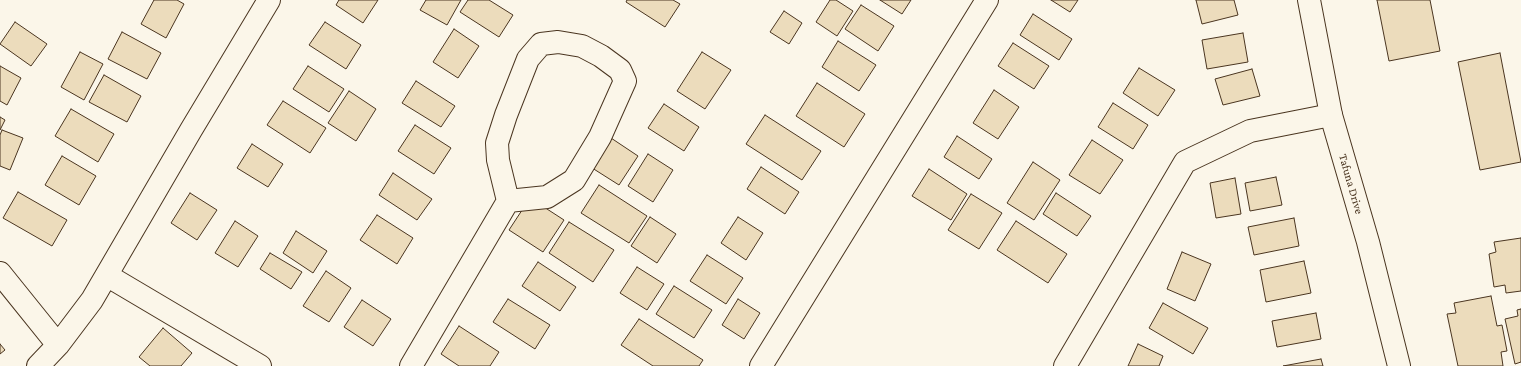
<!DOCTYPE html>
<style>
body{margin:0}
canvas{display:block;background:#fbf6e9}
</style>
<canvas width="1521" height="366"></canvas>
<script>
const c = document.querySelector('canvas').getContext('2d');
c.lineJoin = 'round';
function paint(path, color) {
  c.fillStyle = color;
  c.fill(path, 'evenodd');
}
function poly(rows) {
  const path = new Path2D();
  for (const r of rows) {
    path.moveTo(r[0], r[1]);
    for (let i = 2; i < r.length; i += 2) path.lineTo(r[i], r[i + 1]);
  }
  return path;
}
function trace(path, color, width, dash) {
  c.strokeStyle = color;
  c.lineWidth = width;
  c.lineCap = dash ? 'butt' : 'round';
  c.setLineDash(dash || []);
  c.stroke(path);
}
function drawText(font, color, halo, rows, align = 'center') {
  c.font = font + ' "Crimson Pro",serif';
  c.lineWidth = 3;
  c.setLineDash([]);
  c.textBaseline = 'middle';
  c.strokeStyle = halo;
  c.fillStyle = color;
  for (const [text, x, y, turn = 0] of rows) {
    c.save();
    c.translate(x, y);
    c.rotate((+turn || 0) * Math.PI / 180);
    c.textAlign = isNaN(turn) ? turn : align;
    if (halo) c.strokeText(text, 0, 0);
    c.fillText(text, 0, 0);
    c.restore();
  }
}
const building = poly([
 [154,0,177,0,184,4,166,38,141,24,154,0],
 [339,0,378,0,363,23,336,5,339,0],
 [426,0,461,0,447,25,420,10,426,0],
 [468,0,489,0,513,15,499,37,460,12,468,0],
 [627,0,673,0,680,4,665,27,626,2,627,0],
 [830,0,836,0,853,11,837,36,816,22,830,0],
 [880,0,911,0,902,14,880,0],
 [1051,0,1078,0,1070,12,1051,0],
 [1196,0,1234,0,1238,15,1202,24,1196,0],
 [1377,0,1430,0,1440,51,1389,61,1377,0],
 [861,5,894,26,878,51,845,29,861,5],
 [784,11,802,23,789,44,770,32,784,11],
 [1033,14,1072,39,1059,60,1020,35,1033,14],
 [15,22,47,44,31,66,0,44,15,22],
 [325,22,361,45,346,69,309,45,325,22],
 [454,29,479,46,458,78,433,62,454,29],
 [122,32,161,53,147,79,108,59,122,32],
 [1243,33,1248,62,1207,69,1202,40,1243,33],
 [838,41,876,65,859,91,822,67,838,41],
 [1013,43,1049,66,1034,89,998,66,1013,43],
 [80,52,103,64,84,100,61,87,80,52],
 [702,52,731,70,705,109,677,91,702,52],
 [1500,53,1521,162,1480,170,1458,62,1500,53],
 [0,66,21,78,7,105,0,101,0,66],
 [308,66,344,89,329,112,293,89,308,66],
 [1139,68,1175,90,1158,116,1123,93,1139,68],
 [1252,69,1260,96,1223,105,1215,79,1252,69],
 [104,75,141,96,127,122,89,102,104,75],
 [416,81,455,106,441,127,402,103,416,81],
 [817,83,865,114,844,147,796,116,817,83],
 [994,90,1019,107,998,139,973,123,994,90],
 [349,91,376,109,356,141,328,123,349,91],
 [283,101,326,128,310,153,267,125,283,101],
 [1113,103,1148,125,1133,149,1098,127,1113,103],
 [664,104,699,127,684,151,648,128,664,104],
 [71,109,114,134,98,162,55,136,71,109],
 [765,115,821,151,802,180,746,144,765,115],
 [0,117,5,120,0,130,0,117],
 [415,125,451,148,434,174,398,151,415,125],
 [2,130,23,138,10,170,0,166,0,135,2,130],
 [608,136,638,156,619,185,589,166,608,136],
 [957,136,992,159,979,179,944,157,957,136],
 [1092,140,1123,160,1100,194,1069,175,1092,140],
 [252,144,283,164,268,187,237,168,252,144],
 [648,154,673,170,653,202,628,186,648,154],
 [62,156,96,176,79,205,45,185,62,156],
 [1033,162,1060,180,1034,220,1007,203,1033,162],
 [761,167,799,192,785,214,747,189,761,167],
 [929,169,967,194,951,220,912,196,929,169],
 [393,173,432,199,417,220,379,195,393,173],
 [1276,177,1282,205,1250,211,1245,183,1276,177],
 [1235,178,1241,214,1216,218,1210,183,1235,178],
 [599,185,647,216,629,243,581,213,599,185],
 [18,192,67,220,52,246,3,218,18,192],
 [190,193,217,210,197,240,171,223,190,193],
 [1056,193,1091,216,1077,236,1043,214,1056,193],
 [971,194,1002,213,979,249,948,230,971,194],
 [530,198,564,220,543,252,509,230,530,198],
 [377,215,413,238,397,264,360,240,377,215],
 [650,217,676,234,657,263,631,246,650,217],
 [738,217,763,233,746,260,721,243,738,217],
 [1294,218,1299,246,1254,255,1248,227,1294,218],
 [235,221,258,236,238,267,215,253,235,221],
 [1016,221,1067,254,1048,283,997,250,1016,221],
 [569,222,614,250,593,282,549,253,569,222],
 [296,231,327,251,313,273,283,253,296,231],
 [1521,238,1521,291,1506,293,1505,285,1494,287,1489,254,1496,252,1494,242,1521,238],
 [1182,252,1211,264,1195,301,1167,289,1182,252],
 [270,253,302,272,291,289,260,269,270,253],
 [707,255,743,278,726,304,690,281,707,255],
 [1304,261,1311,293,1266,302,1260,270,1304,261],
 [538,262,576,287,560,311,522,286,538,262],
 [637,267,664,284,647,310,620,293,637,267],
 [326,271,351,288,329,322,303,306,326,271],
 [674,286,712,310,694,338,656,314,674,286],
 [1491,296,1497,326,1502,325,1507,351,1501,352,1503,366,1458,366,1447,314,1456,313,1454,303,1491,296],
 [508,299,550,325,535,349,493,322,508,299],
 [738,299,760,313,744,339,722,325,738,299],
 [362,300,391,319,373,346,344,327,362,300],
 [1163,303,1208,328,1193,354,1149,328,1163,303],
 [1521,309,1521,362,1515,364,1505,319,1518,316,1517,310,1521,309],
 [1316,313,1321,339,1277,347,1272,321,1316,313],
 [639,319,703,360,699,366,653,366,621,345,639,319],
 [459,326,499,352,490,366,459,366,441,354,459,326],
 [163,328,192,353,181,366,150,366,139,357,163,328],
 [0,344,5,350,0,354,0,344],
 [1138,344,1163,356,1159,366,1128,366,1138,344],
 [1321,359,1323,366,1283,366,1321,359]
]);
paint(building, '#ecdcbc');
trace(building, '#4a3520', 1);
const minor = poly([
 [0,273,58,345],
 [108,276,260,366],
 [38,366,58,345,92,300,191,130,269,0],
 [411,366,508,201,498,160,497,143,506,115,528,59,541,44,558,42,582,46,601,56,620,70,625,81,600,137,574,180,547,197,508,201],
 [761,366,987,0],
 [1065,366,1185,162,1250,131,1331,115]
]);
const major = poly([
 [1309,0,1331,115,1368,242,1399,366]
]);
trace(minor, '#4a3520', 24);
trace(major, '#4a3520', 24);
trace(minor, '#fbf6e9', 22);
trace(major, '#fbf6e9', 22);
drawText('12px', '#4a3520', '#fbf6e9', [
 ["Tafuna Drive",1351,184,74]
]);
</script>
